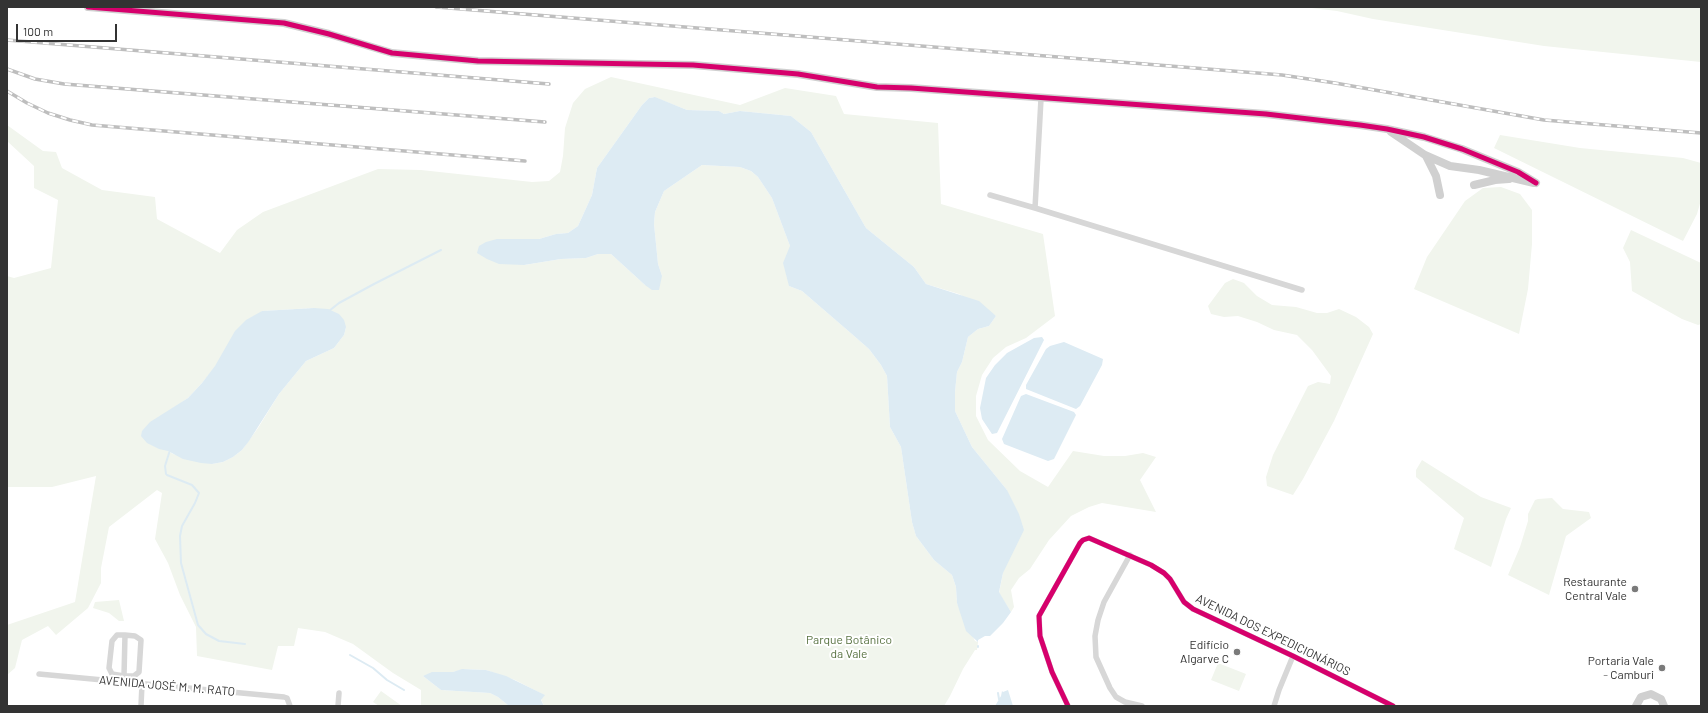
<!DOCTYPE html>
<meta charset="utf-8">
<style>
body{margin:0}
#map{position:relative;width:1708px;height:713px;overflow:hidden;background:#fff;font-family:Barlow,sans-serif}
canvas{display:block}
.frame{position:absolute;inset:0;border:8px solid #333;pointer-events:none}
.scale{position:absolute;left:16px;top:24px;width:101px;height:18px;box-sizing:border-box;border:2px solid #333;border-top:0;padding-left:5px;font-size:12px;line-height:14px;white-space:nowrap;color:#333;-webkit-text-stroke:3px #fff;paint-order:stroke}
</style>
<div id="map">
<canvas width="1708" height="713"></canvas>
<div class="frame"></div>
<div class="scale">100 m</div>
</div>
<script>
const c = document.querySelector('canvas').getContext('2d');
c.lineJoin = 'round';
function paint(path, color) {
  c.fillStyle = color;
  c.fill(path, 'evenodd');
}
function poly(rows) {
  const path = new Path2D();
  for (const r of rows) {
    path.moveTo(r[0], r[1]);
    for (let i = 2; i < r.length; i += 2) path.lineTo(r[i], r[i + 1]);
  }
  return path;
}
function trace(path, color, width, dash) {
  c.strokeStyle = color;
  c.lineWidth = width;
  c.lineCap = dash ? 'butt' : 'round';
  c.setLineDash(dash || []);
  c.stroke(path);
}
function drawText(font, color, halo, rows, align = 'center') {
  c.font = font + ' Barlow,sans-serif';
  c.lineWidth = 4;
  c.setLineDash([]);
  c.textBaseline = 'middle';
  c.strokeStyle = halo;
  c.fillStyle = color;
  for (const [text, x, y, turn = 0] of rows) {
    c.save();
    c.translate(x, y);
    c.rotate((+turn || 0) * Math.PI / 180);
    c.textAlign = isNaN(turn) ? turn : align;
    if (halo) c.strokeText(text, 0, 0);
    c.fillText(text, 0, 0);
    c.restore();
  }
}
paint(poly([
 [1303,7,1701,7,1701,62,1544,46,1373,19,1337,11],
 [611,77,740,105,785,88,836,96,844,114,938,123,941,204,1043,234,1055,316,1026,338,1006,347,993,358,982,375,976,396,976,416,988,440,1020,471,1048,487,1073,451,1104,456,1125,456,1143,453,1156,457,1140,480,1156,512,1102,503,1089,507,1071,516,1049,540,1030,569,1019,578,1011,590,1014,607,1011,612,999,593,1003,573,1007,490,972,447,955,411,955,392,957,372,962,362,968,337,978,329,989,326,996,316,959,294,926,284,914,267,866,228,811,132,791,116,740,111,724,114,719,111,687,110,654,97,649,98,642,105,597,168,592,195,578,226,568,233,556,234,539,239,514,239,524,265,561,259,586,258,598,254,611,254,645,285,662,276,658,264,654,224,655,212,664,191,702,165,740,167,751,171,758,177,772,198,790,246,789,286,802,291,853,335,869,349,881,365,887,376,890,427,901,447,912,522,916,536,934,560,952,575,956,587,957,603,975,641,978,642,977,650,975,650,963,669,950,696,944,706,544,706,541,699,544,695,515,680,486,670,465,669,453,672,430,673,429,675,423,676,441,690,490,693,498,697,509,706,421,706,421,690,393,673,353,644,325,632,298,628,294,646,278,646,272,670,197,656,196,627,180,595,168,563,155,539,162,493,157,490,109,527,101,568,101,583,88,608,56,635,48,626,22,640,15,668,7,675,7,625,75,602,96,476,52,487,7,487,7,276,14,278,51,268,58,200,34,188,34,166,7,141,7,125,43,151,56,152,62,168,102,190,155,197,157,219,220,253,237,230,263,212,378,169,421,170,532,182,549,181,560,172,563,156,565,128,573,103,585,89],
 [314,308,346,327,344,335,334,348,306,361,279,394,258,428,242,450,233,457,223,462,212,464,173,454,168,451,169,411,188,398,202,383,262,311],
 [1500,135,1580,148,1683,158,1701,163,1701,200,1697,214,1683,241,1494,148],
 [1501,187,1520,194,1532,210,1532,244,1528,289,1519,334,1414,289,1427,257,1465,201,1483,188],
 [1631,230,1701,263,1701,324,1698,325,1682,319,1632,291,1630,262,1623,248],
 [1233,279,1244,283,1257,296,1272,305,1296,307,1317,313,1327,313,1339,309,1356,317,1369,327,1373,334,1334,421,1303,479,1293,495,1267,486,1266,477,1273,455,1308,386,1318,382,1330,384,1331,376,1312,350,1297,335,1274,330,1257,322,1238,316,1224,317,1211,314,1208,306,1225,283],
 [1422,460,1481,497,1511,508,1506,519,1491,567,1454,549,1464,518,1416,477,1416,470],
 [1552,498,1563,509,1589,512,1591,518,1566,536,1549,595,1508,575,1520,547,1528,521,1528,514,1535,500,1538,499],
 [119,600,124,621,119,621,109,613,93,608,95,602],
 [1218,663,1246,674,1239,691,1211,680],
 [381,691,402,706,379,706,373,702]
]), '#f1f5ed');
paint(poly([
 [655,97,687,110,719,111,724,114,740,111,791,116,811,132,866,228,914,267,926,284,979,301,996,316,989,326,978,329,968,337,962,362,957,372,955,392,955,411,972,447,1007,490,1019,514,1024,530,1003,573,999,592,1011,612,1003,623,990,636,985,636,978,640,978,642,966,631,957,603,956,587,952,575,934,560,916,536,912,522,901,447,890,427,887,376,881,365,869,349,853,335,802,291,789,286,783,263,790,246,772,198,758,177,751,171,740,167,702,165,664,191,655,212,654,224,658,264,662,276,659,290,652,290,645,285,611,254,598,254,586,258,561,259,524,265,499,264,487,259,477,253,479,246,486,242,497,239,539,239,556,234,568,233,578,226,592,195,597,168,642,105,649,98],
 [314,308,328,309,339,314,344,320,346,327,344,335,334,348,306,361,279,394,249,441,242,450,233,457,223,462,212,464,201,463,183,459,168,451,159,449,147,443,141,436,142,431,150,422,188,398,202,383,215,366,235,331,246,320,262,311],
 [1042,337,1044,340,997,433,992,434,982,419,980,408,986,378,995,365,1007,353,1034,338],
 [1064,342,1103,359,1102,365,1080,406,1076,409,1026,389,1026,385,1046,349,1050,346],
 [1026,394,1074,412,1076,415,1054,459,1048,461,1004,444,1002,439,1021,396],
 [462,669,486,670,506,676,545,695,541,700,544,706,509,706,498,697,490,693,441,690,423,676,432,672,453,672],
 [1008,690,1013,706,995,706,1001,696,1002,691,1003,692]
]), '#ddebf3');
trace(poly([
 [329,311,339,303,374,284,441,250],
 [166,474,165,466,170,450],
 [167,475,192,485,199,493,195,503,182,526,180,536,181,563,198,625,206,634,219,641,245,644],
 [978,646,978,647],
 [350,655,373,668,387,680,404,690],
 [998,693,999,699]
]), '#ddebf3', 2);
trace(poly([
 [1041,99,1035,208,1302,290],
 [990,195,1035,208],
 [1130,555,1104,602,1098,620,1095,636,1096,657,1110,688,1116,697,1125,702,1142,706],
 [125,635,135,636,141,640,139,672,134,676,124,676,125,635],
 [39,674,284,697,287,698,290,706],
 [124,678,124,676,112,674,109,668,112,641,117,635,125,635],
 [141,706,142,684],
 [338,706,339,693],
 [1068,706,1052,672,1040,636,1039,616,1080,543,1083,540,1089,538,1151,565,1164,573,1170,579,1184,602,1193,609,1293,656,1393,706],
 [1274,706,1279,690,1293,656]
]), '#d7d7d7', 5.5);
trace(poly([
 [88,7,284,23,329,34,392,53,478,61,693,65,798,74,877,87,911,88,1266,114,1360,125,1387,129,1424,137,1462,149,1518,172,1536,183],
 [1391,132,1425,155,1450,166,1479,170,1534,183],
 [1426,156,1436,176,1440,195],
 [1474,185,1495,180,1509,179],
 [1636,706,1641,697,1651,694,1661,699,1664,706]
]), '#d0d0d0', 8);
const rail = poly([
 [436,7,1282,75,1335,83,1544,120,1701,133],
 [7,40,549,84],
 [7,69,35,79,64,84,545,122],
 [7,91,27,103,48,113,70,120,92,125,525,161]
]);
trace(rail, '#bebebe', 3.5);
trace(rail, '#fff', 2, [6]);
trace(poly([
 [88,7,284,23,329,34,392,53,478,61,693,65,798,74,877,87,911,88,1266,114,1360,125,1387,129,1424,137,1462,149,1518,172,1536,183],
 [1068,706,1052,672,1040,636,1039,616,1080,543,1083,540,1089,538,1151,565,1164,573,1170,579,1184,602,1193,609,1293,656,1393,706]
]), '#d6006c', 5);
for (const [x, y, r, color] of [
 [1635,589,4,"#7a7a7a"],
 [1237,652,4,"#7a7a7a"],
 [1662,668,4,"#7a7a7a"]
]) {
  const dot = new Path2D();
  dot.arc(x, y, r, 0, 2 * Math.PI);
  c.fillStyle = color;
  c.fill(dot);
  trace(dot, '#fff', 1.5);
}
drawText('12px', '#333', '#fff', [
 ["Restaurante",1627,582],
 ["Central Vale",1627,596],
 ["Edifício",1229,645],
 ["Algarve C",1229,659],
 ["Portaria Vale",1654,661],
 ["- Camburi",1654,675]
], 'right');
drawText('12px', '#333', '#fff', [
 ["AVENIDA DOS EXPEDICIONÁRIOS",1273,635,26],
 ["AVENIDA JOSÉ M. M. RATO",167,686,5]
]);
drawText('12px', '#56703f', '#fff', [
 ["Parque Botânico",849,640],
 ["da Vale",849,654]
]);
</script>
